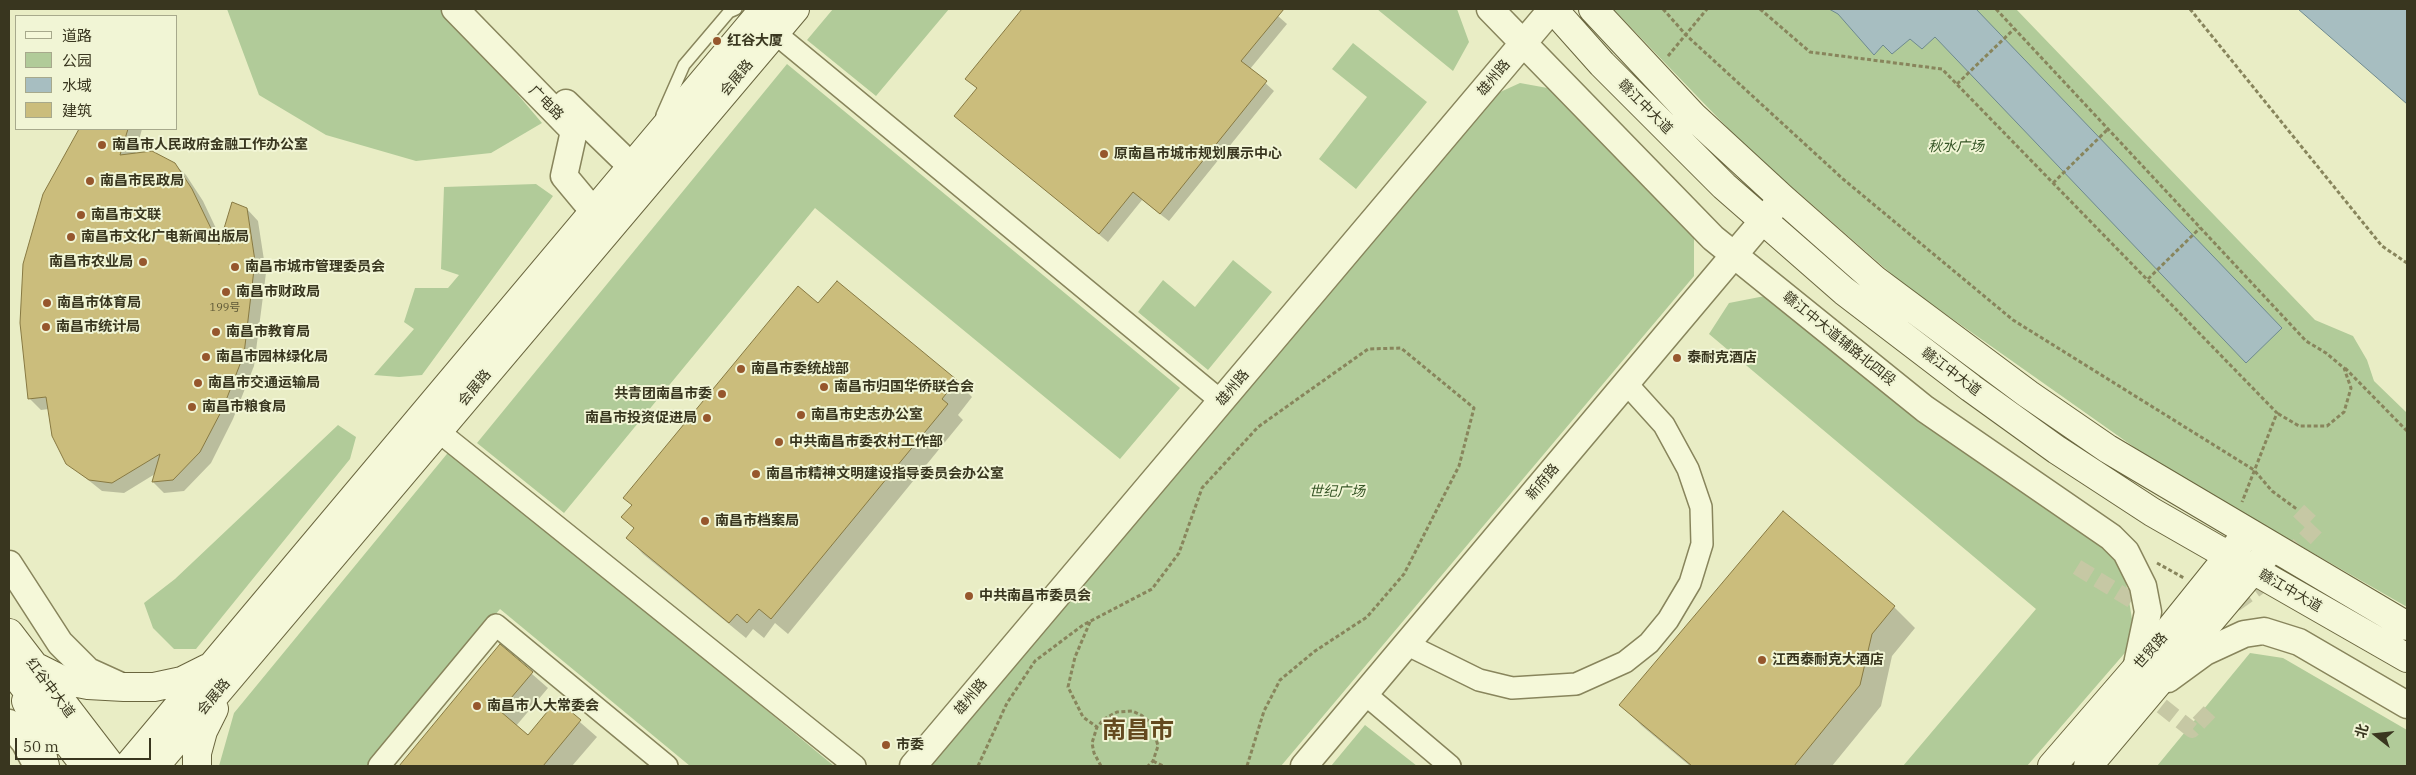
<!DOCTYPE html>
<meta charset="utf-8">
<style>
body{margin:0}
#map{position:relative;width:2416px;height:775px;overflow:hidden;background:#e9edc5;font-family:"IBM Plex Serif","Noto Sans SC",serif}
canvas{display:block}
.frame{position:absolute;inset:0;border:10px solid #39361f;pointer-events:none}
.legend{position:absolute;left:15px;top:15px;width:162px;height:115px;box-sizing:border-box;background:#f1f5d5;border:1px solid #a7a98c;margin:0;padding:6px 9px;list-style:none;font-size:15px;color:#39361f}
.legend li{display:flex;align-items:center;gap:10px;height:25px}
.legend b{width:25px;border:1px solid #a7a98c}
.north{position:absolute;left:2351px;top:710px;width:50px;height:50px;-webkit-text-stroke:4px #f1f5d5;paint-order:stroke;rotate:286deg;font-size:14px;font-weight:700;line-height:20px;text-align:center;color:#39361f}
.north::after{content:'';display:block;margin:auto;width:18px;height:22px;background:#39361f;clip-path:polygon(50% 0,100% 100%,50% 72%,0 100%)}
.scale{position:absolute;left:15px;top:738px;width:136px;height:22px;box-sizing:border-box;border:2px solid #39361f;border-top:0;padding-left:6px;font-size:15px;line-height:18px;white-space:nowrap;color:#39361f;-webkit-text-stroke:4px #f1f5d5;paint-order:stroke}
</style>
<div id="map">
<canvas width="2416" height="775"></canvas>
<div class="frame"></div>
<ul class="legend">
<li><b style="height:6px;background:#f5f8d9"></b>道路</li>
<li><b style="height:14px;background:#b1cb99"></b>公园</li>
<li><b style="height:14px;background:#a7bec1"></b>水域</li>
<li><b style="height:14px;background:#cbbd7c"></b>建筑</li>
</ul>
<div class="north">北</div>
<div class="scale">50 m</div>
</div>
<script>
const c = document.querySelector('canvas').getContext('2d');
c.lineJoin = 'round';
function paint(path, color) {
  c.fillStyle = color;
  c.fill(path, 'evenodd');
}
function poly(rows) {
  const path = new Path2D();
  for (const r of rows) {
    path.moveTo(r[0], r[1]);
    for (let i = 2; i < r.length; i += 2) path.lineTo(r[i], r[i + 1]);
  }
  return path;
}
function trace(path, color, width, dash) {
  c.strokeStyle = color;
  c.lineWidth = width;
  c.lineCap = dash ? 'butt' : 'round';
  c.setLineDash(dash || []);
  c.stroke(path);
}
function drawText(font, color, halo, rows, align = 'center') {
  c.font = font + ' "IBM Plex Serif","Noto Sans SC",serif';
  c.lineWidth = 4;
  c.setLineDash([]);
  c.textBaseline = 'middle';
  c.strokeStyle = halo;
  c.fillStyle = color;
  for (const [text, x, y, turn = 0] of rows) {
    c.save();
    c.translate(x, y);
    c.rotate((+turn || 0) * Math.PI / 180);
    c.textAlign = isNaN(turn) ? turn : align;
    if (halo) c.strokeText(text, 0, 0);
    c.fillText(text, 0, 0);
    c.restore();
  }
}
paint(poly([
 [227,9,445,9,542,123,491,153,416,161,326,135,259,95],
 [833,9,949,9,876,96,807,40],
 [1377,9,1457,9,1469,42,1453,71],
 [1613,9,2016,9,2315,320,2353,336,2367,360,2374,381,2407,413,2407,607,2158,464,1903,284,1746,147],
 [1353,43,1427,102,1356,189,1319,159,1367,97,1332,69],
 [787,64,1180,388,1120,459,815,208,564,513,477,443],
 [1520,83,1553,89,1694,231,1694,276,1281,766,931,766,1498,93],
 [536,184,553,196,422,375,399,377,374,375,414,329,404,322,415,288,448,288,459,275,441,269,444,187],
 [1233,260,1272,292,1208,370,1138,312,1163,280,1195,307],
 [1770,295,2110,549,2124,570,2132,619,2130,647,2027,766,1903,766,2036,609,1709,334,1729,303],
 [338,425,356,437,350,459,196,649,174,649,153,628,144,603,175,579],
 [451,449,834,766,690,766,500,609,370,766,219,766,234,713],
 [2250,653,2283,658,2407,730,2407,766,2157,766],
 [1365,725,1417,766,1331,766]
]), '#b1cb99');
const water = poly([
 [1829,9,1976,9,2282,328,2246,363,1935,37,1922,49,1910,39,1892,54,1883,45,1874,55,1838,14,1829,9],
 [2298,9,2407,9,2407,104,2298,9]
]);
paint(water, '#a7bec1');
trace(water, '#6e8a8f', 1);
paint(poly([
 [1023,9,1270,9,1287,24,1250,69,1274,91,1169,221,1142,200,1108,242,956,116,978,89,967,79],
 [81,129,142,129,135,155,174,164,186,175,203,201,222,241,247,209,258,221,266,273,254,366,233,419,211,463,184,491,164,493,153,482,155,474,124,493,102,491,67,463,49,409,41,410,30,399,44,195],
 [837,282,956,381,972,397,958,415,963,420,788,634,775,623,764,638,753,629,746,638,643,554,628,538,635,529,623,517],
 [1894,607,1915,628,1892,656,1881,706,1832,766,1690,766,1642,726,1621,705],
 [500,646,548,688,516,726,529,736,557,702,597,737,572,766,401,766]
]), '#0003');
const building = poly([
 [1022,9,1284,9,1241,61,1267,81,1160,214,1133,192,1099,234,954,116,977,88,965,79,1022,9],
 [79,129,128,129,120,155,152,151,175,163,192,189,219,245,232,202,247,208,255,261,244,354,223,408,200,452,173,480,152,482,160,454,112,483,89,480,66,464,52,436,46,397,28,399,20,323,23,264,43,194,79,129],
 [837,281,957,380,942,399,948,404,771,619,759,609,747,623,737,614,729,623,626,538,634,528,621,517,632,505,623,498,798,286,818,303,837,281],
 [1783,511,1895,606,1872,634,1860,685,1794,766,1692,766,1619,705,1783,511],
 [500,644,533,672,500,711,528,735,557,700,581,720,543,766,399,766,500,644]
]);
paint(building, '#cbbd7c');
trace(building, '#877942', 1);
trace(poly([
 [2077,567,2151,612],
 [2235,604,2260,586,2316,527,2298,510],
 [2143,691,2192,730,2214,707]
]), '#c6c8a4', 16, [16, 8]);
const service = poly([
 [662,115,684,65,729,12,736,9]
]);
const minor = poly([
 [764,24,1221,401],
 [428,423,855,766],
 [1406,644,1479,680,1512,688,1576,684,1625,662,1649,643,1668,620,1690,583,1702,544,1701,507,1688,469,1664,425,1626,383],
 [1365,694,1450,766],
 [379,766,496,625,667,766]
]);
const tertiary = poly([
 [455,9,574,131,564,176,594,212],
 [1490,9,1713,238,1925,409,2111,537,2126,552,2143,586,2148,612,2136,669],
 [566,103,632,167],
 [9,564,60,643,88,671,121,686],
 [2168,679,2205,652,2244,634,2264,631,2299,642,2407,705],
 [9,723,25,743,37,766],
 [913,766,1552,9],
 [1304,766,1782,198]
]);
const secondary = poly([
 [1553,9,1602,64,1724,186,1844,291,1971,388,2057,450,2152,512,2407,658],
 [1593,9,1693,116,1782,198,1875,280,2028,394,2108,449,2407,626],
 [9,633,111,766],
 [34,666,62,680,88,685,124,687,154,687,182,681,208,668],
 [9,667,80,759],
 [26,701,33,716,45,766],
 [128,766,764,9],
 [155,766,795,9],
 [197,766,197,753,203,731,214,709],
 [2052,766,2166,634,2240,542],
 [2088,766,2264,557]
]);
trace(service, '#88855c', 14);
trace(minor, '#88855c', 24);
trace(tertiary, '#88855c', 29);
trace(secondary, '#6a663f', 30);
trace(poly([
 [1663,9,1686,35,1843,179,2013,320,2254,470,2272,491,2298,510],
 [1760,9,1810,52,1942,69,2277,413,2242,502],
 [1996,9,2306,341,2326,353,2344,368,2351,388,2344,412,2327,426,2299,426,2277,413],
 [2190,9,2382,246,2407,263],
 [1668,56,1707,9],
 [1957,84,2014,29],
 [2053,183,2108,129],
 [2148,279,2200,228],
 [2345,368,2407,431],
 [2157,563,2184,578],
 [1090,622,1075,657,1068,687,1083,717,1097,727],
 [1153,761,1163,766],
 [978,766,1007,703,1035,661,1083,625,1152,589,1179,553,1202,488,1258,427,1368,349,1401,348,1474,408,1459,466,1404,574,1367,617,1315,651,1280,680,1264,711,1247,766],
 [1101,766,1094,753,1092,743,1097,727,1104,719,1117,712,1132,711,1141,715,1152,724,1158,746,1153,761,1148,766]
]), '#88855c', 3, [4, 2.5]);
trace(service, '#f5f8d9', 11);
trace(minor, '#f5f8d9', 21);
trace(tertiary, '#f5f8d9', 26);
trace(secondary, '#f5f8d9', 28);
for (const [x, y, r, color] of [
 [717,41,5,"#96572d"],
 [102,145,5,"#96572d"],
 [1104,154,5,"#96572d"],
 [90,181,5,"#96572d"],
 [81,215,5,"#96572d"],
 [71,237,5,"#96572d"],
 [143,262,5,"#96572d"],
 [235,267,5,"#96572d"],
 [226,292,5,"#96572d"],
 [47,303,5,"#96572d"],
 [46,327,5,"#96572d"],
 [216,332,5,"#96572d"],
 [206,357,5,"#96572d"],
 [1677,358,5,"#96572d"],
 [741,369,5,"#96572d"],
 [198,383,5,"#96572d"],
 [824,387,5,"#96572d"],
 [722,394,5,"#96572d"],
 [192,407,5,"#96572d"],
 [801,415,5,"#96572d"],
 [707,418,5,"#96572d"],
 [779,442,5,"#96572d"],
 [756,474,5,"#96572d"],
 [705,521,5,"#96572d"],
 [969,596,5,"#96572d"],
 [1762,660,5,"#96572d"],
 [477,706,5,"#96572d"],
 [886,745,5,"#96572d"]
]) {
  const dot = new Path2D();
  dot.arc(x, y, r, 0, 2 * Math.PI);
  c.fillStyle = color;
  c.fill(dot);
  trace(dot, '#f1f5d5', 2);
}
drawText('11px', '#5e5836', null, [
 ["199号",225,308]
]);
drawText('bold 14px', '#39361f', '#f1f5d5', [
 ["红谷大厦",727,41],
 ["南昌市人民政府金融工作办公室",112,145],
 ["原南昌市城市规划展示中心",1114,154],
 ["南昌市民政局",100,181],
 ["南昌市文联",91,215],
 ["南昌市文化广电新闻出版局",81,237],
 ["南昌市农业局",133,262,"right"],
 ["南昌市城市管理委员会",245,267],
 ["南昌市财政局",236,292],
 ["南昌市体育局",57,303],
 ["南昌市统计局",56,327],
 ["南昌市教育局",226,332],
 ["南昌市园林绿化局",216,357],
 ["泰耐克酒店",1687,358],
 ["南昌市委统战部",751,369],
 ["南昌市交通运输局",208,383],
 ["南昌市归国华侨联合会",834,387],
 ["共青团南昌市委",712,394,"right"],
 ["南昌市粮食局",202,407],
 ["南昌市史志办公室",811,415],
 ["南昌市投资促进局",697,418,"right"],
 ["中共南昌市委农村工作部",789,442],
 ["南昌市精神文明建设指导委员会办公室",766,474],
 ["南昌市档案局",715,521],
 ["中共南昌市委员会",979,596],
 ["江西泰耐克大酒店",1772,660],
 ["南昌市人大常委会",487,706],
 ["市委",896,745]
], 'left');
drawText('14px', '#39361f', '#f1f5d5', [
 ["会展路",737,78,-50],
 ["雄州路",1494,78,-50],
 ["广电路",546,103,45],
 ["赣江中大道",1645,107,45],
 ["赣江中大道辅路北四段",1839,339,39],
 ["赣江中大道",1951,372,37],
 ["会展路",475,388,-50],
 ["雄州路",1233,388,-50],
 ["新府路",1543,482,-50],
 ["赣江中大道",2290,591,30],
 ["世贸路",2151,651,-49],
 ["红谷中大道",50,688,53],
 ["会展路",214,697,-50],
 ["雄州路",971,697,-50]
]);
drawText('italic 14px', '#365526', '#f1f5d5', [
 ["秋水广场",1956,147],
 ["世纪广场",1337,492]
]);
drawText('bold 24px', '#644a1f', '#f1f5d5', [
 ["南昌市",1138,731]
]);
</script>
